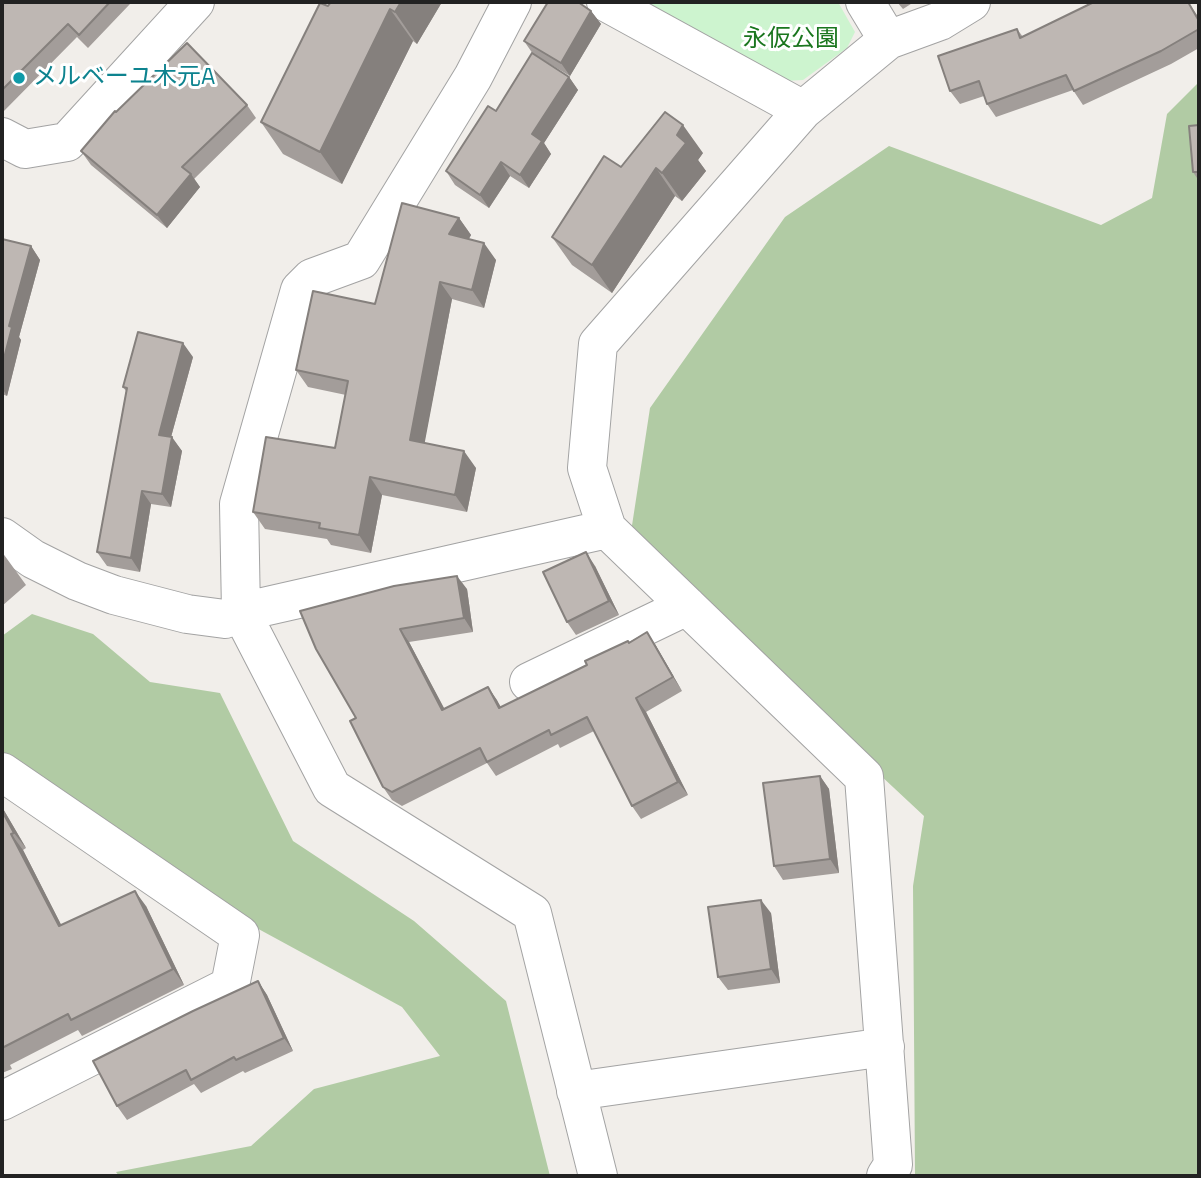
<!DOCTYPE html>
<meta charset="utf-8">
<style>
body{margin:0}
#map{position:relative;width:1201px;height:1178px;overflow:hidden;background:#f1eeea;font-family:"Titillium Web",sans-serif}
canvas{display:block}
.frame{position:absolute;inset:0;border:4px solid #222;pointer-events:none}
</style>
<div id="map">
<canvas width="1201" height="1178"></canvas>
<div class="frame"></div>
</div>
<script>
const c = document.querySelector('canvas').getContext('2d');
c.lineJoin = 'round';
function paint(path, color) {
  c.fillStyle = color;
  c.fill(path, 'evenodd');
}
function poly(rows) {
  const path = new Path2D();
  for (const r of rows) {
    path.moveTo(r[0], r[1]);
    for (let i = 2; i < r.length; i += 2) path.lineTo(r[i], r[i + 1]);
  }
  return path;
}
function trace(path, color, width, dash) {
  c.strokeStyle = color;
  c.lineWidth = width;
  c.lineCap = dash ? 'butt' : 'round';
  c.setLineDash(dash || []);
  c.stroke(path);
}
function drawText(font, color, halo, rows, align = 'center') {
  c.font = font + ' "Titillium Web","Noto Sans JP",sans-serif';
  c.lineWidth = 6;
  c.setLineDash([]);
  c.textBaseline = 'middle';
  c.strokeStyle = halo;
  c.fillStyle = color;
  for (const [text, x, y, turn = 0] of rows) {
    c.save();
    c.translate(x, y);
    c.rotate((+turn || 0) * Math.PI / 180);
    c.textAlign = isNaN(turn) ? turn : align;
    if (halo) c.strokeText(text, 0, 0);
    c.fillText(text, 0, 0);
    c.restore();
  }
}
paint(poly([
 [1199,82,1199,1176,915,1176,913,886,924,816,758,661,631,532,650,408,785,217,889,146,1101,225,1152,198,1167,114],
 [32,614,93,634,150,682,220,693,293,841,414,921,506,1001,550,1176,119,1176,116,1172,251,1146,314,1089,440,1056,402,1007,172,882,2,756,2,636]
]), '#b1cba4');
paint(poly([
 [642,2,838,2,855,32,847,48,803,80,784,81]
]), '#cdf4cf');
const minor = poly([
 [512,2,473,77,361,260,312,278,300,290,239,504,241,612,332,788,532,913,598,1176],
 [606,2,803,110],
 [865,2,888,40],
 [2,137,25,149,67,142,195,2],
 [2,537,33,559,77,581,114,595,187,614,225,619,241,612,607,529],
 [529,682,687,606],
 [2,772,240,935,230,986,2,1101],
 [576,1091,885,1047],
 [886,1176,893,1165,864,777,607,529,587,468,598,344,803,110,888,40,940,21,971,2]
]);
trace(minor, '#a3a3a3', 40);
trace(minor, '#fff', 38);
paint(poly([
 [2,2,128,2,130,4,88,48,77,37,2,113],
 [331,2,442,2,417,44,413,41,342,184,283,154,261,122],
 [897,2,914,2,903,9],
 [1188,2,1199,18,1199,48,1171,64,1083,105,1073,90,996,117,987,104,984,96,960,104,950,91,1017,29,1023,37],
 [591,11,601,24,570,76,533,54,524,41],
 [569,77,578,90,544,143,551,154,529,188,510,176,489,208,455,185,446,171,496,111],
 [247,105,256,118,194,179,200,187,167,228,91,165,81,151,116,112],
 [1199,125,1199,181,1193,172],
 [703,153,698,160,706,171,682,201,675,196,612,293,572,265,552,237,621,167],
 [459,218,471,235,469,239,496,260,484,308,452,299,424,443,476,468,467,512,382,495,371,553,331,545,327,539,265,529,253,512,335,448,346,395,308,387,296,370,375,304],
 [2,239,31,246,40,260,19,337,21,340,7,396,2,394],
 [193,357,171,437,182,451,171,507,151,504,140,572,107,566,97,552,126,391,123,387],
 [2,552,26,585,2,606],
 [595,566,619,615,576,635,567,622],
 [394,586,467,589,473,632,409,642,444,709,488,687,501,707,587,665,647,632,656,646,682,691,646,712,688,795,641,819,632,806,594,731,560,748,558,744,496,776,487,763,402,806,392,800,383,787,356,718],
 [820,776,829,789,839,873,783,880,774,866],
 [2,807,26,848,23,850,61,925,146,906,184,985,82,1036,78,1030,10,1065,12,1069,2,1073],
 [771,913,780,983,728,990,718,977],
 [258,981,267,995,293,1051,245,1073,243,1071,201,1093,194,1084,127,1120,117,1106]
]), '#a39d9a');
paint(poly([
 [401,2,442,2,417,44,395,12],
 [390,9,413,41,342,184,320,152],
 [591,11,601,24,570,76,561,63],
 [569,77,578,90,544,143,551,154,529,188,520,175,532,134],
 [683,125,703,153,698,160,706,171,682,201,662,173,677,135],
 [501,162,510,176,489,208,480,195],
 [656,168,675,196,612,293,592,265],
 [191,174,200,187,167,228,157,215],
 [459,218,471,235,461,251,449,234],
 [484,243,496,260,484,308,472,290],
 [31,246,40,260,19,337,21,340,7,396,2,388,2,366,9,326],
 [440,282,452,299,422,457,410,440],
 [183,343,193,357,168,448,159,435],
 [172,437,182,451,171,507,162,494],
 [464,451,476,468,467,512,455,495],
 [370,477,382,495,371,553,359,535],
 [142,491,151,504,140,572,131,558],
 [586,552,595,566,619,615,609,601],
 [457,576,467,589,473,632,464,618],
 [400,629,409,642,452,723,442,710],
 [647,632,656,646,682,691,673,677],
 [488,687,497,700,508,722,499,708],
 [636,698,646,712,688,795,678,782],
 [820,776,829,789,839,873,830,859],
 [2,807,26,848,14,833,2,811],
 [11,834,23,850,70,942,59,926],
 [135,891,146,906,184,985,173,969],
 [761,900,771,913,780,983,771,969],
 [258,981,267,995,293,1051,284,1038]
]), '#85807d');
const building = poly([
 [2,2,110,2,79,35,68,24,2,90,2,2],
 [331,2,401,2,395,12,390,9,320,152,261,122,320,3,328,6,331,2],
 [548,2,578,2,591,11,561,63,524,41,548,2],
 [1094,2,1188,2,1199,21,1199,29,1161,51,1074,91,1066,75,987,104,979,81,950,91,938,56,1017,29,1020,38,1094,2],
 [187,43,247,105,182,167,191,174,157,215,81,151,115,111,116,112,187,43],
 [532,53,569,77,532,134,542,141,520,175,501,162,480,195,446,171,488,106,496,111,532,53],
 [665,112,683,125,677,135,686,143,662,173,656,168,592,265,552,237,604,156,621,167,665,112],
 [1199,125,1199,172,1193,172,1189,126,1199,125],
 [402,203,459,218,449,234,484,243,472,290,440,282,410,440,464,451,455,495,370,477,359,535,319,528,320,523,253,512,266,437,335,448,348,381,296,370,313,291,375,304,402,203],
 [2,239,31,246,9,326,12,327,2,366,2,239],
 [138,332,183,343,159,435,172,437,162,494,142,491,131,558,97,552,127,388,123,387,138,332],
 [586,552,609,601,567,622,543,572,586,552],
 [457,576,464,618,400,629,442,710,488,687,499,708,587,665,585,661,628,641,629,643,647,632,673,677,636,698,678,782,632,806,587,717,551,735,549,730,487,762,480,748,392,792,383,787,350,721,356,718,316,649,300,611,394,586,457,576],
 [820,776,830,859,774,866,763,783,820,776],
 [2,811,14,833,11,834,59,926,135,891,173,969,71,1020,68,1014,2,1048,2,811],
 [761,900,771,969,718,977,708,907,761,900],
 [258,981,284,1038,236,1060,234,1057,191,1080,186,1070,117,1106,93,1061,193,1011,258,981]
]);
paint(building, '#beb7b3');
trace(building, '#85807d', 2);
for (const [x, y, r, color] of [
 [19,78,7,"#0f9aa8"]
]) {
  const dot = new Path2D();
  dot.arc(x, y, r, 0, 2 * Math.PI);
  c.fillStyle = color;
  c.fill(dot);
  trace(dot, '#fff', 2.5);
}
drawText('24px', '#1a761e', '#fff', [
 ["永仮公園",791,40]
]);
drawText('24px', '#0d838f', '#fff', [
 ["メルベーユ木元A",33,78]
], 'left');
</script>
